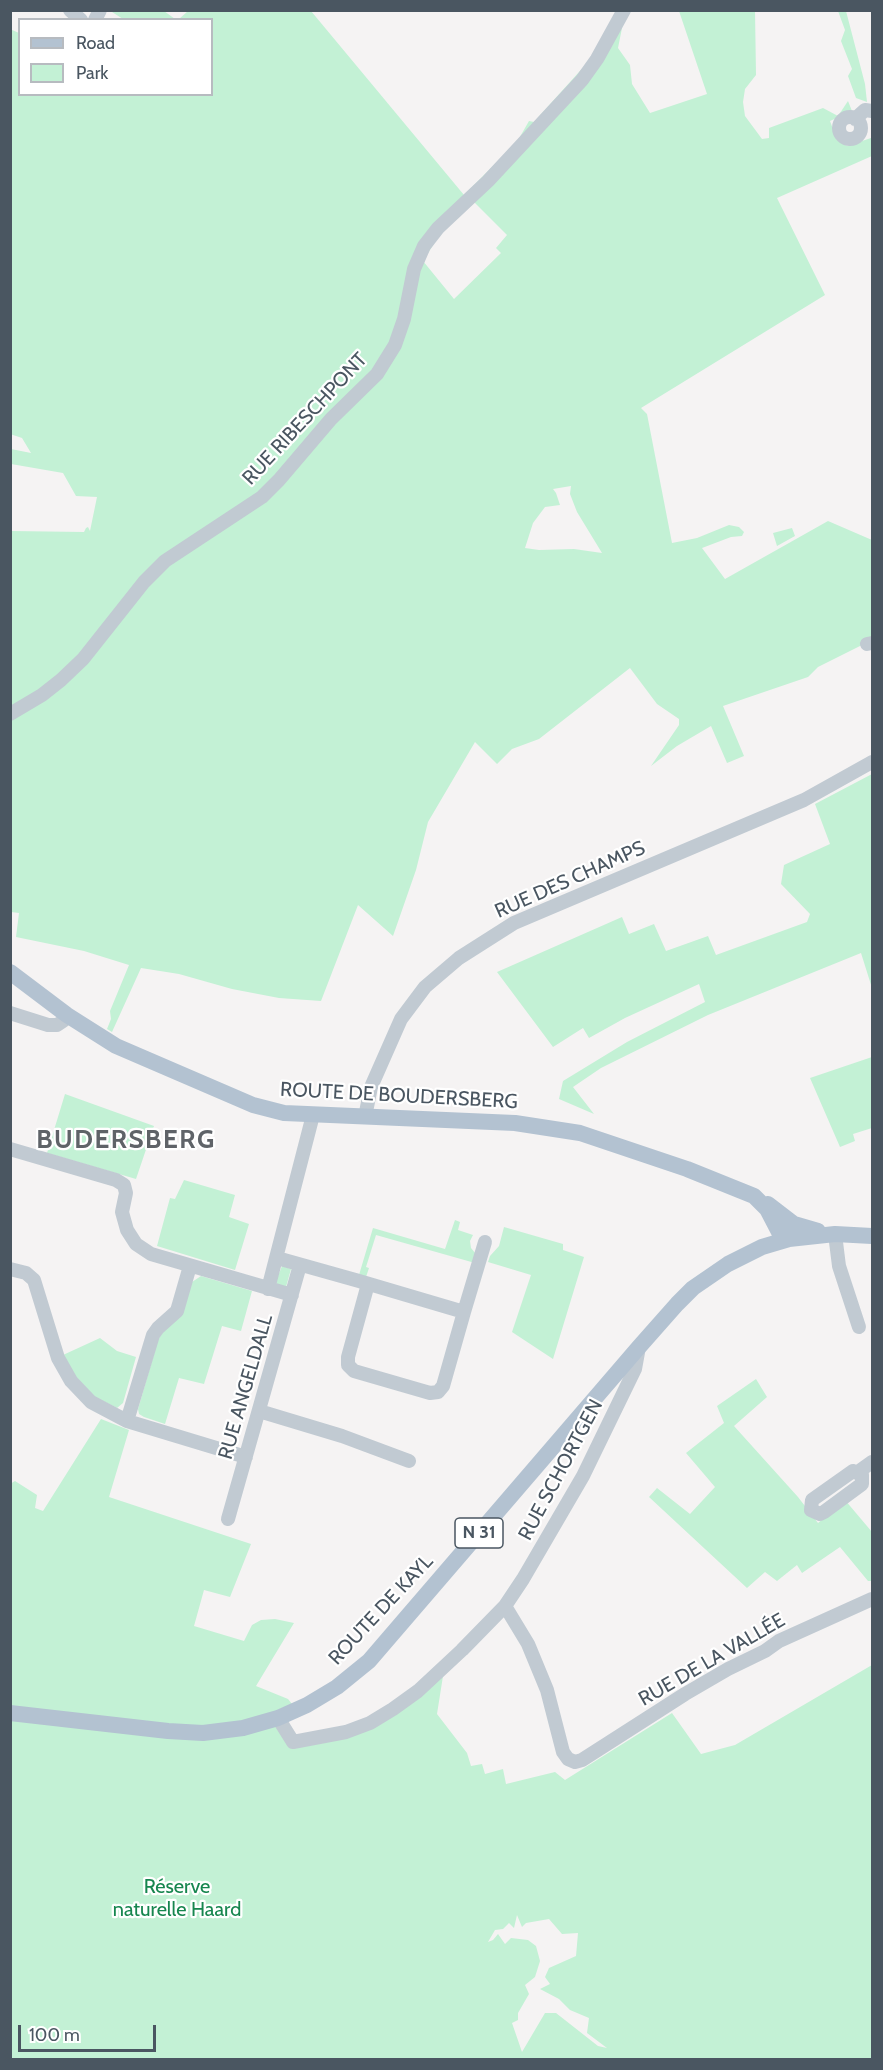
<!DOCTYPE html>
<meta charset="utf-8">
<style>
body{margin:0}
#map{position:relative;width:883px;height:2070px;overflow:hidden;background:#f5f3f3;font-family:Cabin,sans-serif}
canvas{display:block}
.frame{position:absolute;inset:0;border:12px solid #4a5661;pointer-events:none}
.legend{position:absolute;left:18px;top:18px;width:195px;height:78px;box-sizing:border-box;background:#fff;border:2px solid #b7bbc0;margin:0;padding:8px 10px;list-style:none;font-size:18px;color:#4a5661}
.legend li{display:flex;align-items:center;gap:12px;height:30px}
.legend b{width:30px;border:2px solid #b7bbc0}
.scale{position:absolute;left:18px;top:2025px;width:138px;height:27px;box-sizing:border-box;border:3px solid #4a5661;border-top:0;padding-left:8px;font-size:18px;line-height:21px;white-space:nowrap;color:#4a5661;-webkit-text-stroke:4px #fff;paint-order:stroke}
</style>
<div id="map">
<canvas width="883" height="2070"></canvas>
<div class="frame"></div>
<ul class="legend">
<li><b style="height:8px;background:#b3c2d1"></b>Road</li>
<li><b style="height:16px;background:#c3f1d5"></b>Park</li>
</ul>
<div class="scale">100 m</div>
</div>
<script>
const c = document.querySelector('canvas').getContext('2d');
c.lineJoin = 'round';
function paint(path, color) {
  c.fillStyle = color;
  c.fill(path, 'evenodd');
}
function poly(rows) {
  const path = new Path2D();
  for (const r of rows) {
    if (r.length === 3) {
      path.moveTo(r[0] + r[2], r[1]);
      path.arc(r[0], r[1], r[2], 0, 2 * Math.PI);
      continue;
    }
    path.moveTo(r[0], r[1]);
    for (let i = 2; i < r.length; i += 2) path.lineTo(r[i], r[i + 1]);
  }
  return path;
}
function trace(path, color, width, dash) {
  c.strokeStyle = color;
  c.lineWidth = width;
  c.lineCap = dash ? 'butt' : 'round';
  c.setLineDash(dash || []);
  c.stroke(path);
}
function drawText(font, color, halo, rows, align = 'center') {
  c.font = font + ' Cabin,sans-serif';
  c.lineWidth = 4.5;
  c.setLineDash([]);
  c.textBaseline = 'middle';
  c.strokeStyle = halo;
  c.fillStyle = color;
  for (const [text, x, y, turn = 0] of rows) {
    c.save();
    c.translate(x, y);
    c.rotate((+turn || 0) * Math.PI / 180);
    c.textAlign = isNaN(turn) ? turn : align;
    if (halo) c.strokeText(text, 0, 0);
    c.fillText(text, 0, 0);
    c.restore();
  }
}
paint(poly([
 [113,11,164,11,175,19,123,19,112,12],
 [188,11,311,11,464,195,517,142,529,121,534,122,588,62,624,18,618,48,630,65,632,84,650,113,707,94,679,11,755,11,756,75,745,89,743,102,745,116,762,139,769,138,769,128,823,108,838,116,848,101,852,111,830,121,837,140,847,146,871,138,872,156,777,198,825,295,641,408,647,414,672,543,697,538,729,525,739,527,744,532,742,536,731,537,702,548,725,579,828,521,872,540,872,640,818,667,808,677,723,706,744,756,727,763,711,726,677,746,651,766,679,725,679,719,657,704,630,668,539,739,512,749,497,764,475,742,428,822,416,870,393,936,358,905,321,1001,279,998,232,989,179,974,141,968,112,1032,107,1029,111,1019,110,1011,129,965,84,951,16,937,19,913,11,912,11,531,84,532,86,528,88,527,90,531,97,497,76,496,63,473,11,464,11,449,31,453,22,438,10,434,10,29,19,33,20,94,212,94,212,20,179,19],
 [474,202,507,235,496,248,501,253,454,299,423,261,442,231],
 [571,486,570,494,577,512,602,553,574,549,539,550,525,548,533,523,545,507,560,505,556,493,553,489],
 [838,11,846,11,865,84,867,102,856,98,848,76,852,69,841,41,845,30],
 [792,528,795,536,777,546,773,533],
 [872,774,872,988,861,953,708,1015,601,1068,573,1087,594,1114,559,1099,563,1081,627,1042,705,1002,699,984,625,1018,589,1038,583,1028,553,1047,497,972,622,917,629,934,654,924,666,951,708,936,716,955,807,922,810,914,781,884,784,865,830,844,815,804],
 [872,1057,872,1128,853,1134,855,1141,840,1147,810,1078],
 [65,1094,154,1126,136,1179,47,1153],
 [184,1180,235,1195,229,1217,249,1224,235,1270,157,1246,170,1198,175,1199],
 [455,1220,460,1222,458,1230,473,1235,470,1241,471,1248,476,1254,475,1263,376,1235,366,1267,369,1268,366,1277,359,1275,373,1228,445,1249],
 [504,1227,563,1244,563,1250,584,1257,553,1359,512,1332,531,1275,488,1262,490,1256,499,1246],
 [282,1266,291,1269,286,1287,277,1284,276,1281],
 [201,1276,252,1291,241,1331,222,1326,204,1384,179,1378,165,1424,144,1417,139,1414,138,1409,158,1340,192,1282],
 [100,1338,117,1351,136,1357,123,1403,117,1408,95,1397,76,1377,63,1355],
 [756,1379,767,1397,734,1426,798,1497,818,1523,845,1500,872,1532,872,1581,868,1581,840,1547,802,1573,797,1565,777,1581,765,1572,747,1588,649,1497,657,1488,690,1514,715,1487,686,1453,724,1423,717,1406],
 [101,1419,129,1430,109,1497,251,1544,230,1597,204,1590,194,1626,244,1641,252,1625,261,1620,275,1619,294,1623,256,1686,288,1699,292,1704,275,1711,297,1747,347,1736,443,1676,437,1714,467,1753,471,1766,482,1764,485,1774,503,1769,506,1784,555,1772,565,1780,672,1713,701,1754,735,1745,872,1665,872,2059,11,2059,10,1484,15,1481,37,1495,35,1508,43,1511],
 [517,1915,522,1927,526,1923,549,1919,562,1934,578,1933,576,1956,549,1968,545,1977,550,1984,540,1989,559,1999,570,2010,589,2018,587,2033,607,2048,598,2046,556,2013,545,2013,522,2052,512,2023,518,2020,518,2013,529,1994,525,1985,535,1977,540,1961,536,1946,528,1940,511,1938,505,1944,498,1934,493,1940,488,1942,495,1930,503,1929,509,1923,514,1928]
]), '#c3f1d5');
trace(poly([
 [70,10,81,20],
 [95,20,100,10],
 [850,128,11],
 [855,119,865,110,872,111],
 [867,644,872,643],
 [10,714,42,695,61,680,83,659,144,582,165,561,262,497,279,480,331,419,377,374,395,345,404,319,414,269,424,246,438,228,488,181,582,80,597,59,624,10],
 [10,1013,48,1025,57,1025,63,1021,67,1015],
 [365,1117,371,1087,401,1019,425,987,459,958,514,923,804,800,872,762],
 [10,1149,116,1180,124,1185,126,1193,122,1212,127,1230,136,1244,151,1254,292,1295],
 [835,1234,839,1266,859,1327],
 [277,1258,359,1281,464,1312,443,1386,438,1392,430,1393,354,1371,348,1365,348,1357,368,1284],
 [10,1269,26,1273,34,1280,58,1358,71,1381,91,1402,127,1421,246,1457],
 [268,1289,313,1115],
 [464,1312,485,1242],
 [259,1411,342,1436,409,1461],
 [127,1421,153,1335,158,1328,177,1311,190,1266],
 [853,1471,862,1475,862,1484,824,1512,820,1514,811,1510,812,1500,853,1471],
 [858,1472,872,1462],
 [228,1519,300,1265],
 [505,1606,528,1644,547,1690,563,1752,568,1759,575,1762,582,1760,685,1694,728,1669,765,1651,779,1641,872,1599],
 [278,1718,293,1742,346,1732,370,1723,393,1709,418,1691,462,1650,505,1606,523,1579,583,1476,635,1369,639,1347]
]), '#c1cad2', 14);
trace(poly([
 [10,972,67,1015,116,1046,253,1105,284,1113,515,1123,580,1133,687,1169,754,1196,767,1209,779,1232,789,1239],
 [768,1204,794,1224,818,1231],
 [10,1713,168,1731,203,1733,243,1728,278,1718,307,1705,337,1687,369,1661,639,1347,677,1304,693,1288,728,1264,762,1247,789,1239,835,1234,872,1236]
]), '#b3c2d1', 16);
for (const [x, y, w] of [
 [479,1533,48]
]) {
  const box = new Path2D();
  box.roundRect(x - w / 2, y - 15, w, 30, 4.5);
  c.fillStyle = '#fff';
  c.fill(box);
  trace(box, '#4a5661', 1.5);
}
drawText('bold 18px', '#4a5661', null, [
 ["N 31",479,1533]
]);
drawText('20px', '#4a5661', '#fff', [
 ["RUE RIBESCHPONT",305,419,-47],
 ["RUE DES CHAMPS",570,880,-24],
 ["ROUTE DE BOUDERSBERG",399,1096,3],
 ["RUE ANGELDALL",246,1387,-74],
 ["RUE SCHORTGEN",561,1470,-62],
 ["ROUTE DE KAYL",381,1610,-47],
 ["RUE DE LA VALLÉE",712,1660,-30]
]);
drawText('20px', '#17864f', '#fff', [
 ["Réserve",177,1887],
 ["naturelle Haard",177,1910]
]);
c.letterSpacing = '1.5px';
drawText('bold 26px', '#5f6368', '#fff', [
 ["BUDERSBERG",126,1140]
]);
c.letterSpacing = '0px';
</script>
